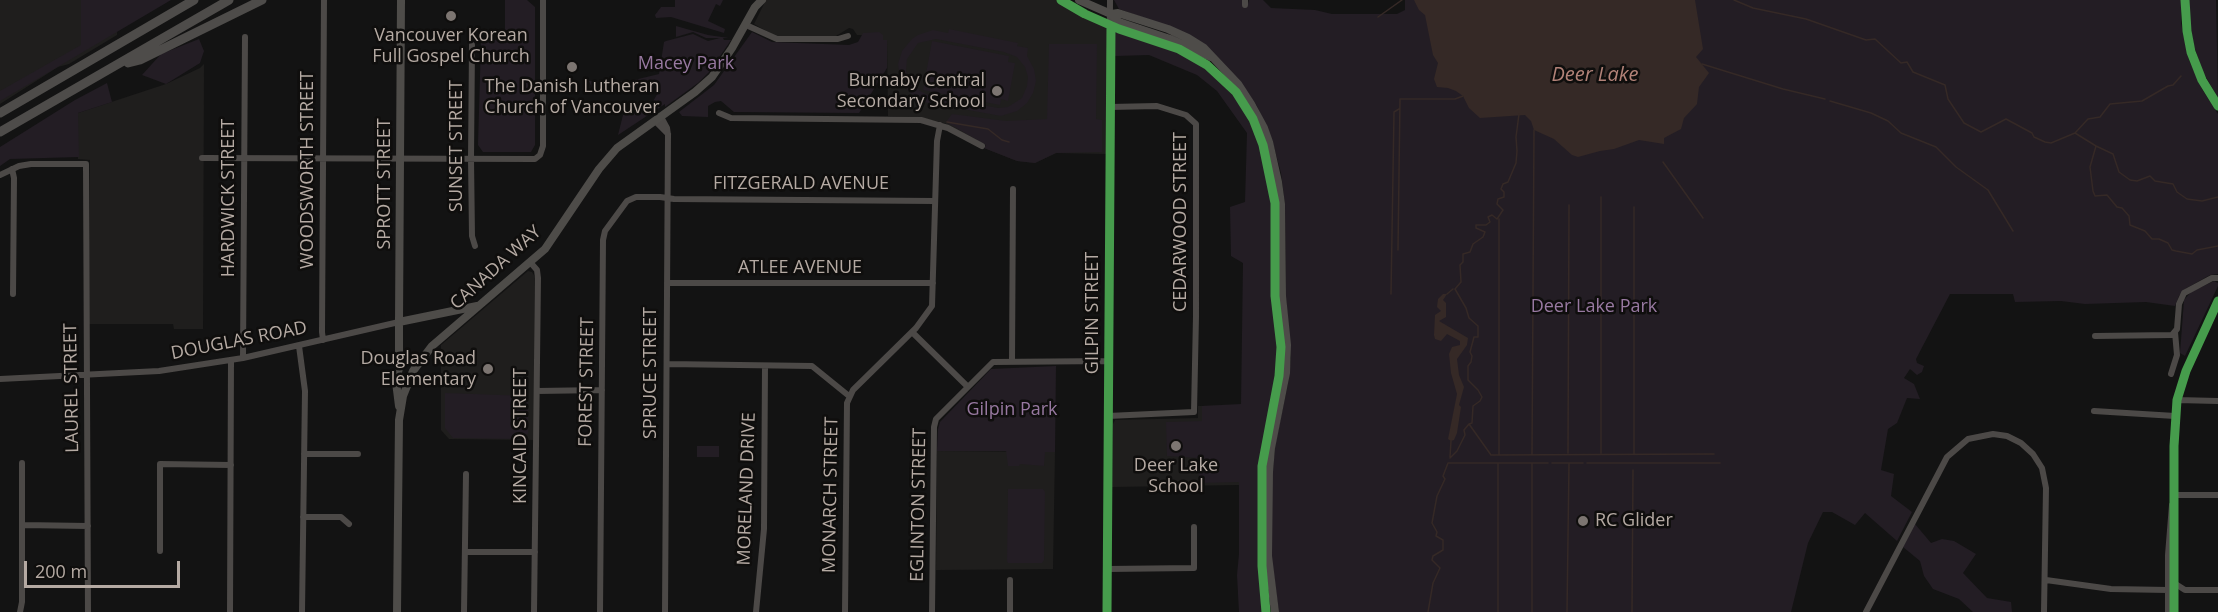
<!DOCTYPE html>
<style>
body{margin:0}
#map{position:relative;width:2218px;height:612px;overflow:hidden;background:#131313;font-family:"Open Sans",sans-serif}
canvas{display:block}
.scale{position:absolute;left:24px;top:561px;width:156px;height:27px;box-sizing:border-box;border:3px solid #b5aaa3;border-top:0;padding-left:8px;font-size:18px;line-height:21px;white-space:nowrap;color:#b5aaa3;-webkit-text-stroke:4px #0f0e0d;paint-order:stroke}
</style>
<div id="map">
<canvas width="2218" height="612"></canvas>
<div class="scale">200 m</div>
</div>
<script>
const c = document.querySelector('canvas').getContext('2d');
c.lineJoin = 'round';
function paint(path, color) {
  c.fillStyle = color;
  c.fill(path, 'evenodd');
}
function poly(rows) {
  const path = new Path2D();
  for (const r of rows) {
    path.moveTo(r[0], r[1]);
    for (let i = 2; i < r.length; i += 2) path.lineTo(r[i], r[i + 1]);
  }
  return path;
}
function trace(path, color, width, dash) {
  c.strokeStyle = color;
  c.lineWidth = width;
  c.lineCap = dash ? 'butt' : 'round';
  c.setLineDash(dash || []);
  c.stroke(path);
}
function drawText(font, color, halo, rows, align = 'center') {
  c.font = font + ' "Open Sans",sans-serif';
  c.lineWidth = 5;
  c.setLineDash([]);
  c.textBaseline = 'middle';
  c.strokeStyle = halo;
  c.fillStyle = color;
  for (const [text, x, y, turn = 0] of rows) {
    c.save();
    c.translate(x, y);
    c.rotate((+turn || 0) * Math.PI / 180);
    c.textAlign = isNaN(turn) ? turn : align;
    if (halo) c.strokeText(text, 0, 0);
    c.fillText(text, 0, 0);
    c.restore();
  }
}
paint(poly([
 [0,0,117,0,117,35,69,64,58,67,0,104],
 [766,0,1066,0,1104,20,1107,24,1106,154,1056,153,1035,163,1017,161,984,148,986,145,944,123,917,117,888,116,887,41,883,40,883,35,857,35,853,29,849,28,836,36,775,36,754,24],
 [204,64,203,329,174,329,173,324,88,324,90,160,78,159,78,113,166,84,200,68],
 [528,271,532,272,535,277,534,440,449,439,441,430,441,345],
 [1241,405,1239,485,1112,487,1113,424,1115,420,1198,418,1198,406],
 [937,451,1055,452,1053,569,936,570]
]), '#1f1e1d');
paint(poly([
 [81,0,171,0,0,101,0,91,81,45],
 [505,0,527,0,535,7,535,145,531,152,483,152,478,145,481,41,505,39],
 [675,0,723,0,720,6,716,4,708,21,725,29,724,33,671,17,656,18,655,15,661,7,675,7],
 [1114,0,1243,0,1247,7,1249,0,1263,0,1271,8,1315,10,1332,14,1397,14,1405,10,1405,0,2181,0,2181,23,2189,60,2202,89,2218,114,2218,274,2210,275,2185,289,2179,296,2175,306,2146,302,2085,304,2061,301,2015,302,2013,294,1950,294,1916,359,1917,363,1924,366,1922,372,1917,375,1910,369,1904,378,1914,384,1920,399,1907,398,1897,423,1888,429,1881,470,1894,474,1891,496,1912,512,1897,541,1865,513,1855,525,1832,512,1823,512,1808,543,1791,612,1279,612,1271,555,1272,482,1275,445,1288,384,1291,357,1286,299,1285,205,1281,173,1272,140,1257,106,1247,91,1178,30,1119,9],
 [2189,0,2216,0,2218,98,2203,72,2194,46,2190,24],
 [676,26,708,35,729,38,723,38,724,40,731,40,710,71,698,83,665,107,665,104,618,135,623,115,652,103,659,91,657,84,594,92,589,81,630,81,659,74,664,42,666,41,693,34,708,41,720,38,706,38,693,32,676,37],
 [1121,27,1169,42,1194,53,1217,70,1247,103,1261,130,1266,146,1274,177,1278,211,1278,291,1283,340,1283,369,1267,449,1265,469,1264,557,1269,612,1239,612,1237,575,1239,554,1239,482,1199,483,1199,458,1167,456,1166,422,1202,421,1202,406,1241,404,1243,263,1231,256,1230,207,1245,202,1247,133,1217,91,1197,75,1149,55,1115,56,1115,31],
 [949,29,1018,43,1017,46,1028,48,1027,56,1034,69,1036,81,1033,93,1027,103,1017,111,1001,116,913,100,914,97,904,86,900,77,898,64,902,51,912,39,918,35,933,30,948,33],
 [936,39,1004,52,1017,57,1025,67,1028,77,1027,86,1022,98,1008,107,998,108,928,95,920,91,909,79,906,71,907,59,918,43],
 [752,32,772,42,849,45,858,42,863,33,879,32,883,35,883,40,887,40,887,68,859,113,734,112,721,101,715,102,708,106,708,117,682,116,679,112,714,85],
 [199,39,204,51,200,63,166,84,142,75,161,54],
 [932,41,1009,56,1008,62,1015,63,1008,101,1001,99,1000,105,923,90],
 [1049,44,1097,44,1096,119,1102,120,1102,152,1056,153,1035,163,1017,161,984,148,986,145,946,122,952,114,1006,121,1047,119],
 [107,83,112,102,78,113,79,157,10,159,0,166,0,147,75,100],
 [2214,281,2218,283,2218,286,2185,356,2180,353,2184,300,2191,292],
 [1056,366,1055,452,1045,452,1044,466,1020,464,1019,466,1008,466,1006,451,937,451,938,429,940,422,991,369],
 [445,393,528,396,528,434,519,433,519,439,453,438,445,428],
 [697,446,719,446,719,457,697,457],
 [1008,489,1043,489,1045,492,1044,560,1042,563,1008,563,1007,561],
 [1915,524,1931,543,1942,539,1954,541,1976,554,1963,573,1987,598,2011,602,2012,612,1973,612,1959,599,1933,589,1924,576,1920,561,1903,547]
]), '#231d24');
paint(poly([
 [1414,0,1695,0,1703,49,1696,57,1709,73,1699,87,1697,104,1684,118,1681,129,1664,138,1664,144,1639,140,1614,149,1600,151,1578,157,1572,155,1554,139,1534,130,1531,121,1525,115,1480,118,1469,108,1463,96,1456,91,1448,88,1437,87,1434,79,1438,63,1433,55,1425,15,1419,10],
 [1443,294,1447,294,1443,300,1446,303,1446,317,1439,321,1468,338,1467,345,1457,359,1459,375,1464,387,1459,405,1461,407,1457,433,1454,440,1451,441,1448,439,1457,394,1451,373,1449,354,1452,347,1460,345,1460,341,1447,334,1441,341,1435,339,1434,335,1435,315,1441,311,1437,307,1438,299]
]), '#352926');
trace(poly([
 [1734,0,1753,8,1806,19,1866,40,1875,39,1901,63,1907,62,1913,72,1945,85,1948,99,1964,123,1981,132,2006,119,2032,133,2034,137,2045,142,2051,143,2075,133,2096,146,2090,167,2093,191,2095,196,2107,195,2117,207,2122,208,2129,216,2130,225,2145,231,2152,239,2159,239,2168,243,2172,250,2176,251,2192,254,2197,250,2218,246],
 [1378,17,1402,0],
 [1702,64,1783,89,1825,99],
 [1830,101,1871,113,1888,121,1901,133,1936,147,1956,167,1988,190,2013,231],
 [947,122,988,129,1002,140,1009,142],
 [2075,133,2088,119,2100,117,2110,104,2142,101,2168,86,2173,85,2181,76],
 [2096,146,2113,154,2119,172,2130,180,2137,181,2150,176,2155,181,2173,184,2177,192,2187,199,2202,201,2218,197],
 [1663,162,1703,218],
 [1398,250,1400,99,1455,99,1463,96],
 [1391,294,1394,112,1399,109],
 [1447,294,1453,289],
 [1469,424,1491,455,1714,454],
 [1568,453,1569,205],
 [1601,453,1601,197],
 [1634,453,1634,207],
 [1499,454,1499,219],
 [1532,455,1534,130],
 [1450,457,1451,441],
 [1450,458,1457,451,1465,435,1464,430,1469,424,1472,423,1473,406,1480,401,1482,397,1478,390,1468,380,1468,366,1471,362,1472,356,1470,352,1474,337,1478,337,1478,326,1469,318,1466,308,1455,289,1461,282,1460,265,1463,262,1463,254,1470,252,1473,244,1483,237,1485,232,1476,228,1476,225,1486,225,1490,222,1488,217,1492,215,1497,219,1503,210,1497,204,1498,199,1504,197,1504,192,1501,189,1503,184,1508,182,1516,163,1517,151,1516,137,1519,114],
 [1498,463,1498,612],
 [1532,463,1532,612],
 [1552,463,1583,463],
 [1587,463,1720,463],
 [1428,612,1433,583,1440,568,1432,560,1433,556,1443,550,1443,540,1436,536,1437,532,1432,523,1437,496,1445,479,1443,476,1448,463,1548,463],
 [1567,612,1569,463],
 [1632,612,1633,470]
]), '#352926', 1.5);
trace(poly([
 [2185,0,2187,31,2191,52,2202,80,2218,106],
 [1245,5,1245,0],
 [746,25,777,39,838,39,848,36],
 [472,45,471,159,472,236,475,246],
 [719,113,731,118,921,120,948,128,982,146],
 [661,117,667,128,668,135,665,612],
 [655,121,668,134],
 [202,158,535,159,540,155,543,146,543,0],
 [12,169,14,178,13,294],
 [0,175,19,166,31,164,86,164,88,612],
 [530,262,537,270,538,278,534,612],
 [667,283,933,283],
 [912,332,967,386],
 [2095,336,2172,335,2177,329,2179,304,2184,293,2212,278,2218,278],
 [323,340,322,332,324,0],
 [299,346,305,391,302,612],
 [243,358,245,37],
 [1012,362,1013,189],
 [667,364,812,366,849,396],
 [2171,374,2177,355,2175,332],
 [0,379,159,371,243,358,399,322],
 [537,391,602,390],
 [2177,400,2218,401],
 [2094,411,2175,416],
 [1108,416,1194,412,1196,316,1196,124,1186,115,1157,106,1110,107],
 [304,454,358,454],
 [2174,495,2218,495],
 [303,517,341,517,349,524],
 [22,525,88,526],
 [160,551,160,464,231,465],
 [465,552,535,552],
 [1107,569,1194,568,1194,527],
 [2046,580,2111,589,2168,590],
 [2174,583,2185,590,2218,590],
 [20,612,22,602,22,463],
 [230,612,231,360],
 [464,612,466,474],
 [600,612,603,240,605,231,627,201,636,197,660,197,674,199,935,201],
 [756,612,764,529,765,366],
 [845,612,847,403,853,390,916,328,932,306,937,141,940,125],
 [932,612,934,427,936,419,993,362,1109,361],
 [1010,612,1010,580],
 [1107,612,1110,0],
 [1866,612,1947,457,1968,439,1993,434,2007,436,2021,443,2033,454,2042,468,2046,488,2044,612],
 [2168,612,2168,555,2172,505],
 [2174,612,2174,446,2177,400,2186,371,2218,301]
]), '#4c4947', 6);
trace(poly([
 [1079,0,1111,14,1119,22,1170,39,1211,57],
 [1111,14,1118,13,1168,29,1188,38,1204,48,1238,84,1251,104,1264,128,1269,142,1278,182,1281,204,1282,296,1287,345,1286,373,1271,448,1269,472,1268,556,1275,612],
 [399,322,477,306],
 [399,406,396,382,399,368,399,322,401,0],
 [397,612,399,420,403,396,413,371,432,346,545,249,599,169,617,148,695,92,712,77,732,48,755,7,762,0]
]), '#4e4c49', 8);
trace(poly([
 [128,63,140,60,262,0],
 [0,113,194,0],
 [0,132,229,0]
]), '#4e4c4a', 9);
trace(poly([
 [1061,0,1085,14,1119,29,1179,49,1207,65,1236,92,1253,119,1263,145,1275,203,1275,296,1281,347,1279,376,1262,466,1262,566,1266,612],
 [2185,0,2187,31,2191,52,2202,80,2218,106],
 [1107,612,1111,26],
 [2174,612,2174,446,2177,400,2186,371,2218,301]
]), '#469c4c', 9);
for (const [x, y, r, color] of [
 [451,16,6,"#7c7571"],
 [572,67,6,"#7c7571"],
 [997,91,6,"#7c7571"],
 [488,369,6,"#7c7571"],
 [1176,446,6,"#7c7571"],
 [1583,521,6,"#7c7571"]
]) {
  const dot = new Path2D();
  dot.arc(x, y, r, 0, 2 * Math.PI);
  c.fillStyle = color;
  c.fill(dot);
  trace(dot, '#0f0e0d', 2);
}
drawText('18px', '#b5aaa3', '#0f0e0d', [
 ["Vancouver Korean",451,36],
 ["Full Gospel Church",451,57],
 ["Burnaby Central",985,81,"right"],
 ["Secondary School",985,102,"right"],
 ["The Danish Lutheran",572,87],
 ["Church of Vancouver",572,108],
 ["Douglas Road",476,359,"right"],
 ["Elementary",476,380,"right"],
 ["Deer Lake",1176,466],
 ["School",1176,487],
 ["RC Glider",1595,521,"left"]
]);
drawText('18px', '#9879a1', '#0f0e0d', [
 ["Macey Park",686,64],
 ["Deer Lake Park",1594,307],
 ["Gilpin Park",1012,410]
]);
drawText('18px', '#b5aaa3', '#0f0e0d', [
 ["SUNSET STREET",457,146,-90],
 ["WOODSWORTH STREET",308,170,-90],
 ["SPROTT STREET",385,184,-90],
 ["FITZGERALD AVENUE",801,184],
 ["HARDWICK STREET",229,198,-90],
 ["CEDARWOOD STREET",1181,222,-90],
 ["CANADA WAY",496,268,-42],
 ["ATLEE AVENUE",800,268],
 ["GILPIN STREET",1093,313,-90],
 ["DOUGLAS ROAD",239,341,-11],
 ["SPRUCE STREET",651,373,-90],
 ["FOREST STREET",587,382,-89],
 ["LAUREL STREET",72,388,-91],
 ["KINCAID STREET",521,436,-90],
 ["MORELAND DRIVE",747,489,-88],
 ["MONARCH STREET",831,495,-89],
 ["EGLINTON STREET",919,505,-89]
]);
drawText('italic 20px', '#b28278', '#0f0e0d', [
 ["Deer Lake",1595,75]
]);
</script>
